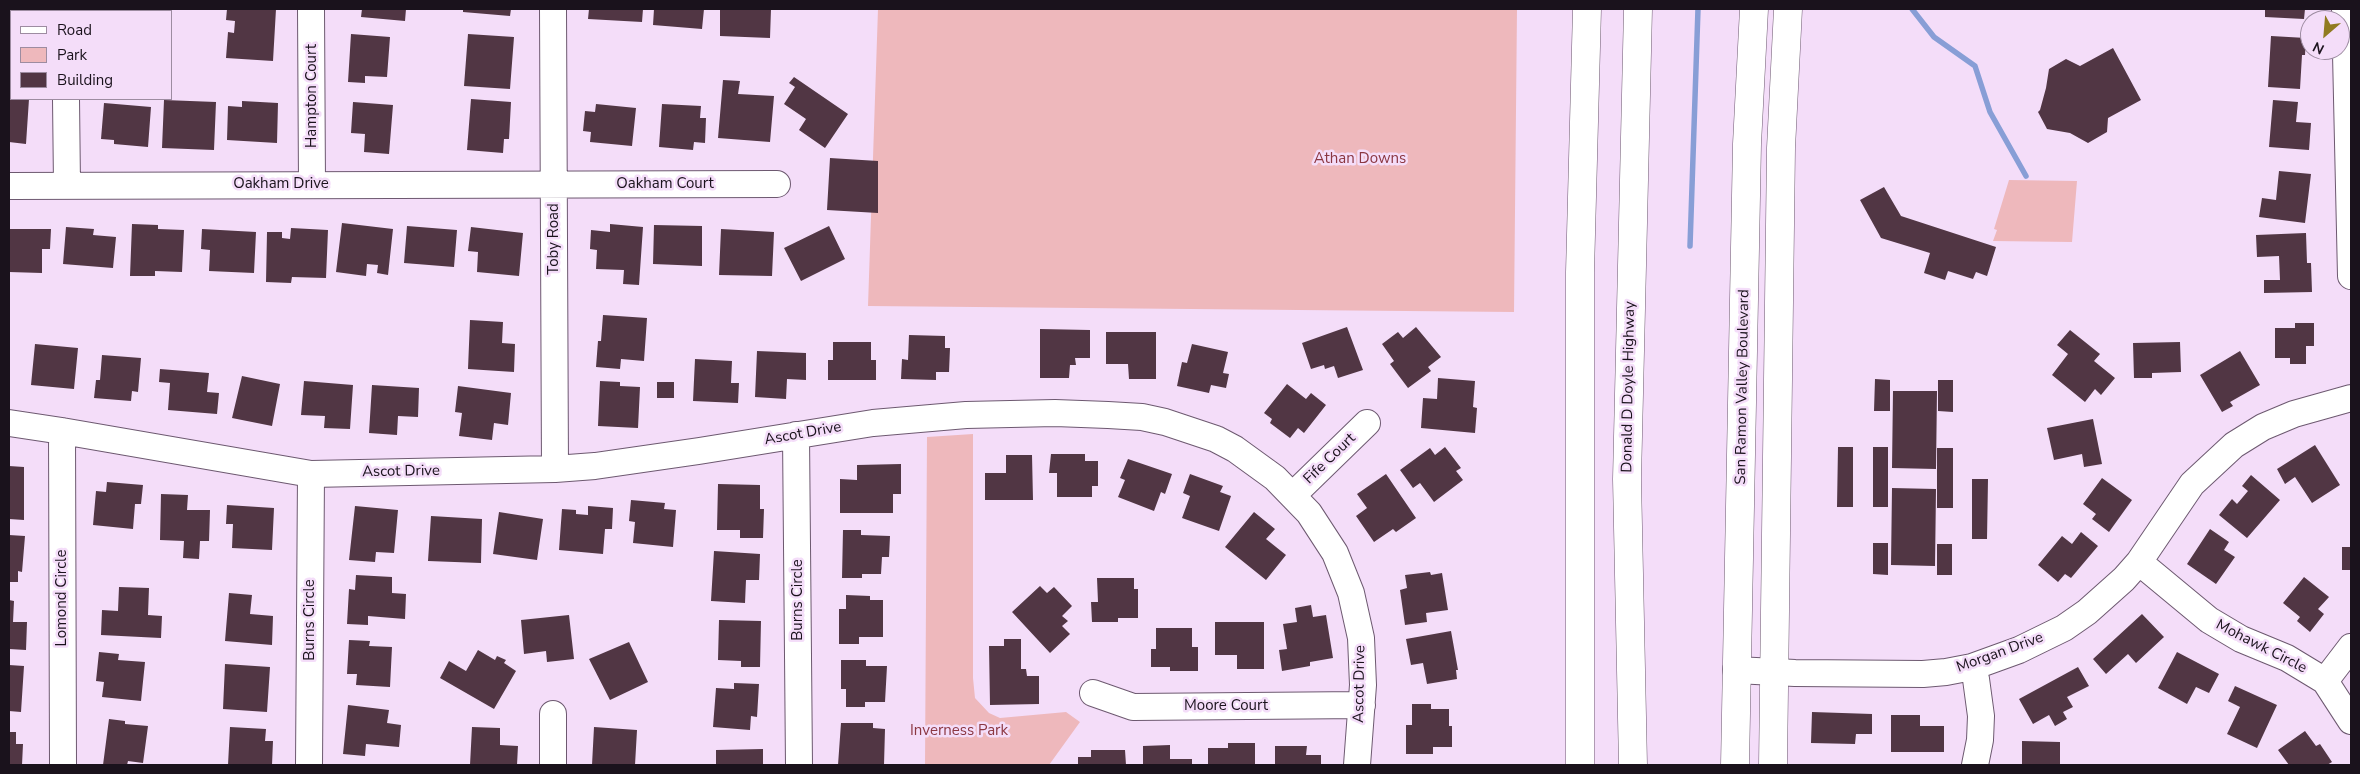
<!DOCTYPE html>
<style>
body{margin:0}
#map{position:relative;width:2360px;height:774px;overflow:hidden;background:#f4ddf9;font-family:"Nunito Sans",sans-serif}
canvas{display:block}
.frame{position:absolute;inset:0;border:10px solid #1a121c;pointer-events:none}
.legend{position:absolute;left:10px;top:10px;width:162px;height:90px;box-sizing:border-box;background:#f4ddf9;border:1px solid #9d8ca1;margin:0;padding:6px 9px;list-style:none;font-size:15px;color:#1a121c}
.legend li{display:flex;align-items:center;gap:10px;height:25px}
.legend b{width:25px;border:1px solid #9d8ca1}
.north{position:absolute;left:2300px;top:10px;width:50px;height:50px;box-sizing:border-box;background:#f4ddf9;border:1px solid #9d8ca1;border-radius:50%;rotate:207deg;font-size:14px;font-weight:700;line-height:20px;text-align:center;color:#1a121c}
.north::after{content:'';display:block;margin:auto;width:18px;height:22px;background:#917b21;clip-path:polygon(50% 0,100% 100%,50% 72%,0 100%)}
</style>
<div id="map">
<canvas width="2360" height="774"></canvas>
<div class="frame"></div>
<ul class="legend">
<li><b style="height:6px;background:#fff"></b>Road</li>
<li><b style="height:14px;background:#eeb8bc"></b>Park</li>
<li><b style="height:14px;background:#513644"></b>Building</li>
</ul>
<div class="north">N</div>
</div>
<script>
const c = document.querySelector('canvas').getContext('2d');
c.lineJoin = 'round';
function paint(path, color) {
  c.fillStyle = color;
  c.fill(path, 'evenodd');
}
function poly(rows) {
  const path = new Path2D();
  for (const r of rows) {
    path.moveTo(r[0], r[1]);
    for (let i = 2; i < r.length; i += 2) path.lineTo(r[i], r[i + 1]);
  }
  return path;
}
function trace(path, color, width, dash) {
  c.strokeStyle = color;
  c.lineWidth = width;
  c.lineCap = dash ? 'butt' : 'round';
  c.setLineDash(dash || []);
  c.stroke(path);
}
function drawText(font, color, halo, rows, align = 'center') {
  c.font = font + ' "Nunito Sans",sans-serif';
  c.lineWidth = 5;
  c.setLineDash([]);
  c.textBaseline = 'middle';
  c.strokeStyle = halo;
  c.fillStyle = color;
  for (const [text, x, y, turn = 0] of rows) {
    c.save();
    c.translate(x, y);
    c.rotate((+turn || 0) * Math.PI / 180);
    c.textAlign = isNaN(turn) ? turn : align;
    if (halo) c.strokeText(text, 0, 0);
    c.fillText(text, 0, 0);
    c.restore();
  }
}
paint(poly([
 [878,9,1517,9,1514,312,868,306],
 [2009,180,2077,181,2072,242,1993,241,1997,230,1994,229],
 [973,434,973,678,975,698,989,713,1000,718,1066,712,1080,722,1049,765,925,765,927,437]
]), '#eeb8bc');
trace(poly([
 [1912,9,1934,37,1975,66,1990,112,2026,176],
 [1690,246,1698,9]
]), '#889ed6', 5.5);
paint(poly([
 [130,9,160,9,160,11,130,11],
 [227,9,276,9,273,61,226,58,228,32,234,33,235,21,226,20],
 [362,9,406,9,405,21,361,17],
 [463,9,511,9,510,16,463,12],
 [589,9,643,9,642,22,588,19],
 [654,9,704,9,702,29,653,25],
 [720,9,771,9,770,38,720,36],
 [2265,9,2305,9,2304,19,2265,17],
 [9,26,11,26,11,76,9,76],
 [351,34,390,37,387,77,365,76,365,83,348,82],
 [468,34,514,37,510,89,464,86],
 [2271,36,2306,38,2305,55,2302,55,2300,89,2268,87],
 [2113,48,2141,100,2108,118,2107,132,2088,143,2070,133,2047,129,2038,112,2040,110,2046,88,2049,69,2066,59,2080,66],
 [794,77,848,114,825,148,799,130,806,119,784,104,795,87,789,83],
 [723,80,740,81,738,94,774,96,770,142,718,138],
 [9,91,11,91,11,99,29,99,26,144,9,142],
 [471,99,511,102,509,139,504,139,503,153,467,150],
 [164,100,216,102,214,150,162,148],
 [2273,100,2298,102,2296,122,2311,123,2309,150,2269,147],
 [242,101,278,103,277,143,227,140,228,106,242,107],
 [353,102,393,105,389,154,364,152,365,134,351,133],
 [104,103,151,107,148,147,114,144,114,140,101,139],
 [596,104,636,108,632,146,590,142,591,132,583,131,585,111,595,112],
 [662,104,701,106,700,118,706,118,705,143,694,142,693,150,659,147],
 [830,158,878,161,878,213,827,210],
 [2279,171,2311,174,2305,223,2259,217,2262,198,2276,200],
 [1884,187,1901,216,1996,247,1987,276,1976,272,1973,279,1948,271,1945,280,1924,273,1930,253,1881,238,1860,200],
 [342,223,393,229,388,275,377,273,378,265,367,264,366,276,336,272],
 [132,224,158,225,158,229,184,230,182,272,155,271,155,276,130,276],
 [610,224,643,227,639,285,623,284,624,270,596,269,597,250,590,249,591,230,610,232],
 [654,225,702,226,702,266,653,264],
 [407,226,457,230,454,267,404,263],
 [829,226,845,259,801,281,784,248],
 [66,227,94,229,93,235,116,237,113,268,63,264],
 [471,227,523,233,519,276,477,272,478,252,468,251],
 [291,228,328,230,326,278,292,277,291,283,266,282,267,232,282,232,282,238,290,239],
 [9,229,51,229,50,249,42,249,42,273,9,272],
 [202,229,256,232,254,273,209,271,210,250,201,249],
 [721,229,774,232,772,276,719,275],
 [2306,233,2307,263,2311,263,2312,292,2264,293,2264,280,2280,280,2279,256,2257,257,2256,235],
 [603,315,647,318,644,361,621,359,620,369,596,367,598,341,601,341],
 [470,320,503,322,502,343,515,344,514,372,468,369],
 [2295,323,2314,323,2314,346,2306,346,2306,364,2290,364,2290,358,2275,358,2275,328,2295,328],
 [1347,327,1363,370,1338,378,1334,366,1325,369,1324,365,1311,369,1302,343],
 [1416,327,1441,357,1428,367,1431,371,1408,388,1390,364,1394,361,1382,344,1398,332,1403,338],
 [1040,329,1090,330,1090,358,1075,358,1076,365,1070,365,1069,378,1040,378],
 [2070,330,2100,354,2094,361,2115,378,2101,395,2095,389,2085,402,2052,375,2068,354,2057,345],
 [1106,332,1156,332,1156,379,1129,379,1128,364,1106,364],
 [909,335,945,336,945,348,950,348,949,372,936,372,936,380,901,379,902,359,908,360],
 [833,342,871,342,871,360,876,360,876,380,828,380,828,360,833,360],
 [2180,342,2181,372,2152,373,2152,378,2134,378,2133,343],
 [35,344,78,348,74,389,31,385],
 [1192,344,1228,352,1223,373,1229,374,1226,388,1211,385,1209,393,1177,386,1182,362,1187,363],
 [757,351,806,353,806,380,787,379,786,399,755,397],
 [2240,351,2260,385,2230,402,2233,406,2222,412,2200,375],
 [102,355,141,358,138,392,132,391,131,401,94,398,96,380,100,380],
 [695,359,732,361,731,383,739,383,738,403,693,401],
 [160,369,209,373,207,392,219,393,217,414,168,410,170,383,159,382],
 [242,376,280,384,272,426,232,418],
 [1438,378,1475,381,1473,407,1477,408,1475,433,1421,428,1423,398,1437,399],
 [1875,379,1890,380,1890,411,1874,411],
 [1938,380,1953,380,1953,412,1938,411],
 [304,381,353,385,350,429,324,428,325,416,301,415],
 [600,381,620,382,620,386,640,387,638,428,598,426],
 [657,382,674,382,674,398,657,398],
 [1287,384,1306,399,1311,393,1326,405,1304,433,1298,428,1290,438,1270,423,1272,419,1264,413],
 [372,385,419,388,418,417,398,416,397,435,369,433],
 [458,386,511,393,508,425,494,423,492,440,459,436,462,413,455,412],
 [1893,391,1937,391,1936,469,1892,468],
 [2093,419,2102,464,2084,467,2082,454,2054,460,2047,428],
 [2315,445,2340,485,2312,503,2295,477,2285,484,2277,469],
 [1445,447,1461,468,1456,471,1463,480,1434,502,1420,483,1413,488,1400,470,1430,448,1435,455],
 [1838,447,1853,447,1853,507,1837,507],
 [1873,447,1888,447,1888,507,1873,507],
 [1937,448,1953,448,1953,508,1937,508],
 [1051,454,1085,454,1085,461,1098,461,1098,486,1092,486,1092,497,1057,497,1057,473,1049,473],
 [1006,455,1032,455,1033,500,985,500,985,473,1006,473],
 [1128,459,1172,474,1165,494,1161,492,1154,511,1118,497,1125,480,1120,478],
 [901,464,901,494,893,494,893,513,840,513,840,479,857,480,857,465],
 [9,466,24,467,24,520,9,519],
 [1190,474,1223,486,1220,492,1231,496,1219,531,1182,518,1190,496,1183,493],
 [1386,474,1416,518,1396,532,1393,529,1374,542,1356,516,1367,508,1357,494],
 [2251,475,2280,500,2247,538,2219,515,2232,499,2237,504,2248,491,2242,486],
 [2102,478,2132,500,2109,532,2092,519,2096,514,2083,504],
 [1972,479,1988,479,1987,539,1972,539],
 [107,482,143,485,141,504,135,504,133,529,93,525,96,491,106,492],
 [718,484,760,485,760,509,764,509,763,538,740,538,740,530,717,530],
 [1892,488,1936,489,1935,566,1891,565],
 [161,494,188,495,187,510,210,510,209,541,200,541,199,559,183,558,184,541,160,540],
 [631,500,665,503,664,509,676,510,673,547,633,543,635,522,629,521],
 [227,505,274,508,272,550,232,548,233,524,226,524],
 [355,506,398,510,394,553,376,552,375,562,349,560],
 [588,506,613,508,612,529,605,529,603,554,559,550,562,509,576,510,576,514,588,515],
 [499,512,543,519,537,560,493,554],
 [1254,512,1275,529,1266,539,1286,555,1266,580,1225,547],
 [431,516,482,519,481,563,428,561],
 [2210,529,2229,542,2224,550,2235,557,2216,584,2187,564],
 [843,530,861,530,861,535,890,536,889,557,882,557,881,574,862,574,862,578,842,578],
 [2081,532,2098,546,2071,578,2065,574,2058,582,2038,565,2062,536,2072,544],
 [9,535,25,536,22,572,18,571,18,582,9,582],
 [1873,543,1888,543,1888,575,1873,574],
 [1937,544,1952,544,1952,575,1937,575],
 [2342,547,2351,547,2351,570,2342,570],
 [714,551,760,554,759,580,746,580,745,603,711,601],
 [1430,572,1431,575,1442,573,1448,610,1426,613,1427,622,1405,625,1400,590,1407,588,1405,575],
 [356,575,392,577,392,593,406,594,405,619,368,616,368,625,347,624,349,589,355,590],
 [2304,577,2329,597,2318,609,2324,614,2310,632,2297,621,2300,617,2283,603],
 [1097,578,1134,578,1134,589,1138,589,1138,618,1118,618,1118,622,1092,622,1091,602,1098,602],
 [1040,586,1047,593,1054,587,1072,606,1062,616,1068,621,1062,626,1070,634,1050,653,1012,612],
 [119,587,149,588,148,615,162,616,161,638,101,635,102,610,118,611],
 [229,593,252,595,250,614,273,616,272,645,225,641],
 [846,595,870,596,870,600,883,600,883,637,859,637,859,644,839,644,839,609,846,609],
 [9,600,14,601,13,622,27,622,26,650,9,649],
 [1311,605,1313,617,1326,615,1333,658,1310,662,1310,666,1282,671,1279,650,1287,649,1283,624,1297,622,1295,608],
 [2142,614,2164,637,2136,663,2128,654,2106,674,2093,659],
 [569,615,574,659,547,662,546,651,524,654,521,620],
 [719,620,761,621,760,667,741,667,741,661,718,660],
 [1215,622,1264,622,1264,669,1237,669,1237,655,1215,655],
 [1156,628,1192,628,1192,647,1198,647,1198,671,1170,671,1170,667,1151,667,1151,649,1156,649],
 [1451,631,1458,670,1456,670,1457,679,1427,684,1423,663,1411,665,1406,639],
 [1004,639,1021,639,1021,669,1026,669,1027,676,1039,676,1039,704,990,705,989,646,1004,646],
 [349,640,370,641,369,646,392,647,390,687,356,685,357,674,347,674],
 [629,642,648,682,610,700,589,659],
 [478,650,495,660,497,656,506,660,504,663,516,671,494,709,440,678,449,661,466,671],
 [99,652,119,654,118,660,145,662,141,701,102,697,104,682,96,681],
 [2177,652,2219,674,2209,693,2196,687,2187,704,2158,688],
 [841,660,866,660,866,666,887,666,885,702,865,702,865,707,846,707,846,689,841,689],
 [225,664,270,667,267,712,223,709],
 [9,665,24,666,21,712,9,711],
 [2078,667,2089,686,2067,697,2073,707,2063,712,2067,719,2055,726,2049,715,2033,724,2019,699],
 [734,683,759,684,757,717,751,716,750,730,713,727,716,688,734,689],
 [2235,686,2277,705,2257,748,2227,734,2240,707,2228,701],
 [1412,704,1431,704,1431,709,1449,709,1449,726,1452,726,1452,747,1433,747,1433,754,1406,754,1406,725,1412,725],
 [348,705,389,710,387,723,401,725,399,747,366,744,365,756,343,754],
 [1812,712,1872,714,1872,734,1856,734,1855,744,1811,743],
 [1891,715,1920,715,1920,726,1944,726,1944,752,1891,752],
 [109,719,125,721,125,724,148,726,143,763,128,761,127,765,103,765],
 [841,723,873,723,873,728,885,729,884,765,838,765],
 [230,727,266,729,265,741,273,741,272,765,228,765],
 [472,727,500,728,500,745,518,746,517,765,470,765],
 [594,727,637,730,635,765,592,765],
 [2305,731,2316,746,2320,744,2332,762,2327,765,2289,765,2278,750],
 [9,732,16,732,16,744,23,744,22,765,9,765],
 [2022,741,2060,742,2060,765,2022,765],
 [1228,743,1255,743,1255,765,1208,765,1208,748,1228,748],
 [1170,745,1170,759,1192,759,1192,765,1143,765,1143,746],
 [1275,746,1307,746,1306,755,1321,755,1321,765,1275,765],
 [763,749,763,765,716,765,716,750],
 [1091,750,1125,750,1126,765,1078,765,1078,757,1091,757]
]), '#513644');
const minor = poly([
 [311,9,312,184],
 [553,9,555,469],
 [2345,9,2351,276],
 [66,99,67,185],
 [9,186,777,184],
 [9,423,62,431,311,474,555,469,595,466,699,451,873,423,966,415,1055,413,1108,415,1142,417,1165,422,1216,439,1235,449,1275,478,1309,513,1335,553,1351,593,1361,638,1363,685,1357,765],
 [62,431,63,765],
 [796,435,799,765],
 [1293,495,1367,423],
 [2139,562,2209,620,2241,639,2287,658,2325,681,2351,721],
 [1972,667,1976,679,1981,716,1980,740,1975,765],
 [1736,670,1795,673,1923,674,1946,672,1972,667,2019,650,2064,628,2087,612,2124,579,2139,562,2192,484,2234,445,2263,427,2294,414,2351,398],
 [2325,681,2351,647],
 [1093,693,1133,707,1362,705],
 [309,765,311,474],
 [553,765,553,714]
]);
const major = poly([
 [1735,765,1747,144,1754,9],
 [1773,765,1781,148,1788,9]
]);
const highway = poly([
 [1580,765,1580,272,1587,9],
 [1633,765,1627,479,1638,9]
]);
trace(minor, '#6d5970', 28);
trace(major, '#6d5970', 29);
trace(highway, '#6d5970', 29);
trace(minor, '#fff', 26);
trace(major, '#fff', 28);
trace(highway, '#fff', 28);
drawText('15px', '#1a121c', '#f4ddf9', [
 ["Hampton Court",312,96,-90],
 ["Oakham Drive",281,184],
 ["Oakham Court",665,184],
 ["Toby Road",554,239,-90],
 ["Donald D Doyle Highway",1629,387,-89],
 ["San Ramon Valley Boulevard",1743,387,-89],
 ["Ascot Drive",803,434,-10],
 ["Fife Court",1330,459,-44],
 ["Ascot Drive",401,472,-1],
 ["Lomond Circle",62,598,-90],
 ["Burns Circle",798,600,-90],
 ["Burns Circle",310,620,-90],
 ["Mohawk Circle",2261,647,27],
 ["Morgan Drive",2000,653,-20],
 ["Ascot Drive",1360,684,-89],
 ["Moore Court",1226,706]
]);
drawText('15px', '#8b3742', '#f4ddf9', [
 ["Athan Downs",1360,159],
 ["Inverness Park",959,731]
]);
</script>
